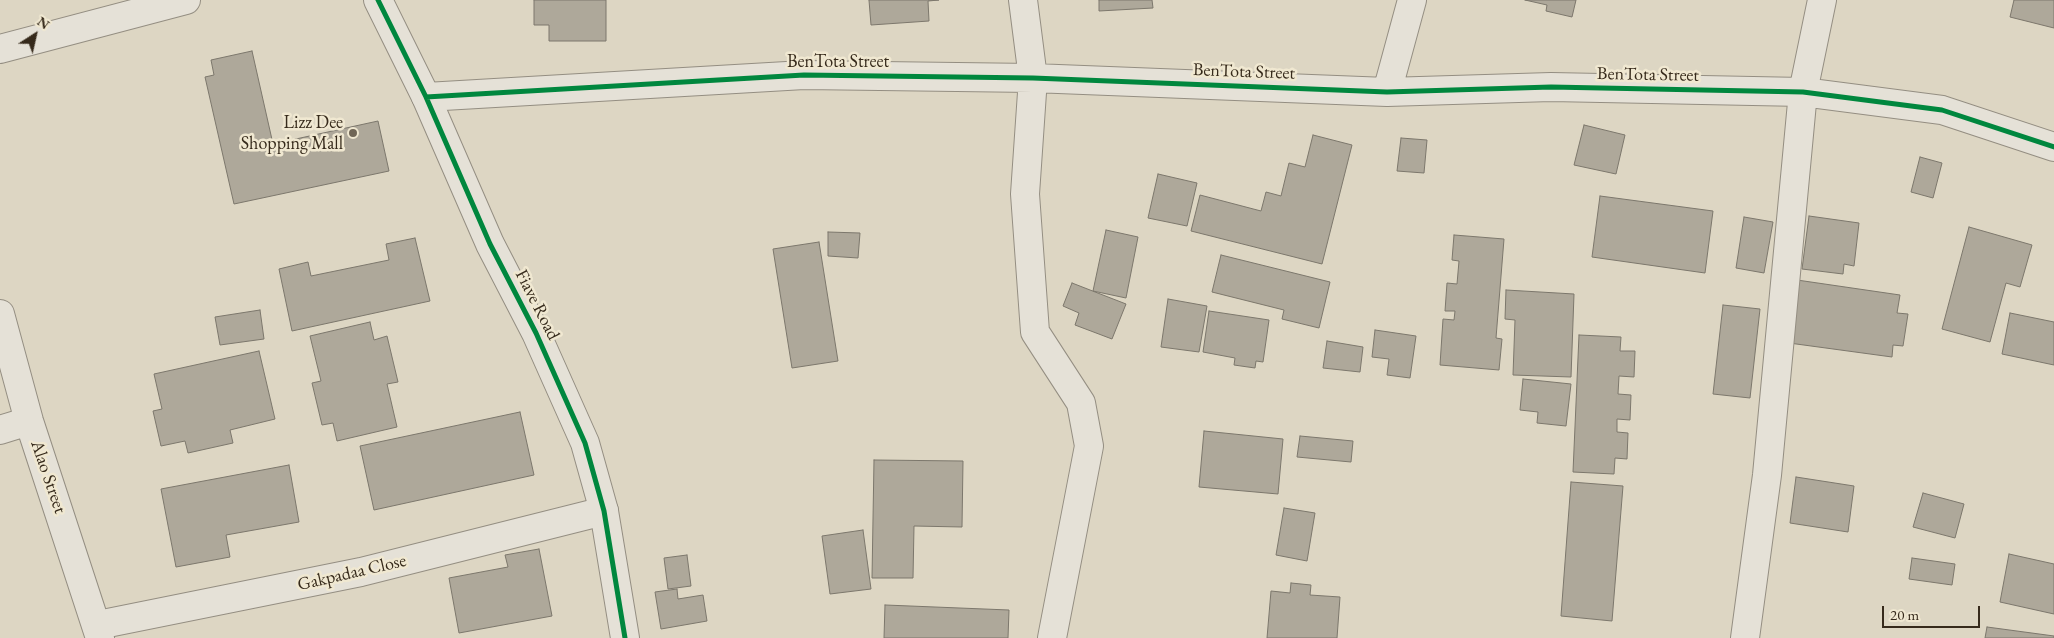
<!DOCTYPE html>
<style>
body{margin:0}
#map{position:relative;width:2054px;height:638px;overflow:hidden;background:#ddd6c3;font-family:"EB Garamond",serif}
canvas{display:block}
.north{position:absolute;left:10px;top:10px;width:50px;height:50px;-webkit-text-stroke:4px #f0e8d1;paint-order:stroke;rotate:35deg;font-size:14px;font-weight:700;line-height:20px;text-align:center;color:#362a1b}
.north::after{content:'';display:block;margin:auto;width:18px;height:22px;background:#362a1b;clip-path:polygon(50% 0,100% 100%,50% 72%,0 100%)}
.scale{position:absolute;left:1882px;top:606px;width:98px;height:22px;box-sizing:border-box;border:2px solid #362a1b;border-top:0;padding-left:6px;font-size:15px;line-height:18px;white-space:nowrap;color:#362a1b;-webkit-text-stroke:4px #f0e8d1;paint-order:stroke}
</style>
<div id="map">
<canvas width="2054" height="638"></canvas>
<div class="north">N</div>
<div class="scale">20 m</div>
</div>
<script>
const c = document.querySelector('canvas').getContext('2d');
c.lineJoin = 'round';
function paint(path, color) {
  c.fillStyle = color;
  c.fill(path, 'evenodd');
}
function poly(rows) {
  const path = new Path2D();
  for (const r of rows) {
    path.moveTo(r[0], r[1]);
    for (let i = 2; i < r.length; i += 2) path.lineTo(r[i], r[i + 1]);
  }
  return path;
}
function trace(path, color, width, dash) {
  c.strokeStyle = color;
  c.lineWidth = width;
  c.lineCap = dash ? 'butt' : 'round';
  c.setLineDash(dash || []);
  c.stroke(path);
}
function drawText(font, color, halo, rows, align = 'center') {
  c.font = font + ' "EB Garamond",serif';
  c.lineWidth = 5;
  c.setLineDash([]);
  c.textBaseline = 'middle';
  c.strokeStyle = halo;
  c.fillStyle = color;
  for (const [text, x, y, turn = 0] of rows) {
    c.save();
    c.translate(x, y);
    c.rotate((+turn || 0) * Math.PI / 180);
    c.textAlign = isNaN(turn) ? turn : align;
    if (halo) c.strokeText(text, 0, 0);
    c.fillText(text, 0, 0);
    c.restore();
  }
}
const building = poly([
 [534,0,606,0,606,41,549,41,549,25,534,25,534,0],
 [869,0,939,0,928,1,929,21,871,25,869,0],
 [1099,0,1152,0,1153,8,1099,11,1099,0],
 [1525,0,1576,0,1572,17,1546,11,1547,5,1525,0],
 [2014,0,2054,0,2054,28,2010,17,2014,0],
 [252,51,273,144,378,121,389,171,234,204,205,77,214,75,211,60,252,51],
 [1584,125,1625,135,1616,174,1574,165,1584,125],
 [1313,135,1352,145,1322,264,1191,231,1200,195,1261,211,1266,192,1281,196,1289,163,1305,167,1313,135],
 [1401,138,1427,140,1424,173,1397,171,1401,138],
 [1920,157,1942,163,1933,198,1911,192,1920,157],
 [1158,174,1197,183,1187,226,1148,218,1158,174],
 [1600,196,1713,211,1705,273,1592,257,1600,196],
 [1809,216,1859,223,1854,266,1844,264,1843,274,1802,269,1809,216],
 [1744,217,1773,222,1764,273,1736,268,1744,217],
 [1969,227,2032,245,2020,287,2006,283,1990,342,1942,329,1969,227],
 [1106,230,1138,237,1126,298,1093,291,1106,230],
 [828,232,860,233,858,258,828,256,828,232],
 [1454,235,1504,239,1496,338,1502,339,1499,370,1440,365,1443,319,1454,320,1455,311,1445,311,1447,283,1457,284,1459,261,1452,260,1454,235],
 [415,238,430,301,292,331,279,269,308,262,311,276,389,260,386,244,415,238],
 [819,242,838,361,792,368,773,249,819,242],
 [1221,255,1330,282,1319,328,1282,319,1284,310,1212,292,1221,255],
 [1797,280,1900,295,1897,313,1908,314,1903,346,1893,345,1892,357,1789,343,1797,280],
 [1072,283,1126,304,1112,339,1075,325,1079,313,1063,306,1072,283],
 [1506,290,1574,294,1571,377,1513,375,1515,320,1505,319,1506,290],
 [1168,299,1207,306,1199,352,1161,347,1168,299],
 [1723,305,1760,309,1750,398,1713,394,1723,305],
 [260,310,264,339,220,345,215,317,260,310],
 [1209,311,1269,320,1263,362,1256,361,1255,368,1234,365,1235,358,1203,352,1209,311],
 [2010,313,2054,322,2054,365,2002,354,2010,313],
 [370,322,374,340,387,336,398,382,387,384,397,427,337,441,333,423,322,425,312,383,321,381,310,336,370,322],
 [1375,330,1416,336,1410,378,1387,375,1389,359,1372,357,1375,330],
 [1579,335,1621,337,1620,351,1635,351,1634,377,1619,376,1618,394,1631,395,1630,420,1617,419,1617,432,1628,433,1627,459,1615,458,1614,474,1573,472,1579,335],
 [1327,341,1363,347,1360,372,1323,368,1327,341],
 [259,351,275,419,230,430,233,443,188,453,185,441,161,446,153,411,162,409,154,374,259,351],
 [1523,379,1571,384,1566,426,1537,423,1538,412,1520,410,1523,379],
 [520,412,534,475,374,510,360,446,520,412],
 [1204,431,1283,439,1278,494,1199,487,1204,431],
 [1300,436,1353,441,1351,462,1297,457,1300,436],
 [874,460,963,461,962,527,914,526,913,578,872,578,874,460],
 [289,465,299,522,226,535,230,557,176,567,161,489,289,465],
 [1796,477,1854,486,1848,532,1790,523,1796,477],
 [1571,482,1623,486,1612,621,1561,616,1571,482],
 [1923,493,1964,504,1955,538,1913,527,1923,493],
 [1284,508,1315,513,1307,561,1276,555,1284,508],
 [863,530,871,589,830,594,822,536,863,530],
 [539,549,552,616,459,633,449,578,508,567,505,555,539,549],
 [2009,554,2054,564,2054,614,2000,602,2009,554],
 [687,555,691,586,668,589,664,558,687,555],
 [1912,558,1955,564,1952,585,1909,579,1912,558],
 [1291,583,1311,585,1310,595,1340,597,1337,638,1267,638,1271,591,1290,593,1291,583],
 [677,589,678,599,703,595,707,621,661,629,655,592,677,589],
 [885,605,1009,610,1008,638,884,638,885,605],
 [1987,627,2054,636,2054,638,1985,638,1987,627]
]);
paint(building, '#aea89a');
trace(building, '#7c776c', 1);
const minor = poly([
 [1023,0,1033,78,1025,194,1035,332,1081,403,1089,446,1052,638],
 [0,49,186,0],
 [1387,92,1412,0],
 [426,97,804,75,1033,78,1387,92,1551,87,1803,92,1942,110,2054,147],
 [0,314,29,421,100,638],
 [0,430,29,421],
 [98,625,361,572,604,511],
 [1745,638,1767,475,1803,92,1822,0]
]);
const tertiary = poly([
 [378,0,426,97,490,244,536,333,585,443,604,511,625,638]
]);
trace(minor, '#948e82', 30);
trace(tertiary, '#948e82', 30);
trace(minor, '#e5e1d7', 28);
trace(tertiary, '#e5e1d7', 28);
trace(poly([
 [378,0,426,97,490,244,536,333,585,443,604,511,625,638],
 [426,97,804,75,1033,78,1387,92,1551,87,1803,92,1942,110,2054,147]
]), '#00873e', 5);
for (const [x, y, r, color] of [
 [353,133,5,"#706656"]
]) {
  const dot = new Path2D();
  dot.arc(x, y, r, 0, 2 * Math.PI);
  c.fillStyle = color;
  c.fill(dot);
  trace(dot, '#f0e8d1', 2);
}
drawText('18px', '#362a1b', '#f0e8d1', [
 ["BenTota Street",838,62],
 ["BenTota Street",1244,72,2],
 ["BenTota Street",1648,75,1],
 ["Fiave Road",537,305,63],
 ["Alao Street",48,477,71],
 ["Gakpadaa Close",352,573,-13]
]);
drawText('18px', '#362a1b', '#f0e8d1', [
 ["Lizz Dee",343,123],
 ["Shopping Mall",343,144]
], 'right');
</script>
